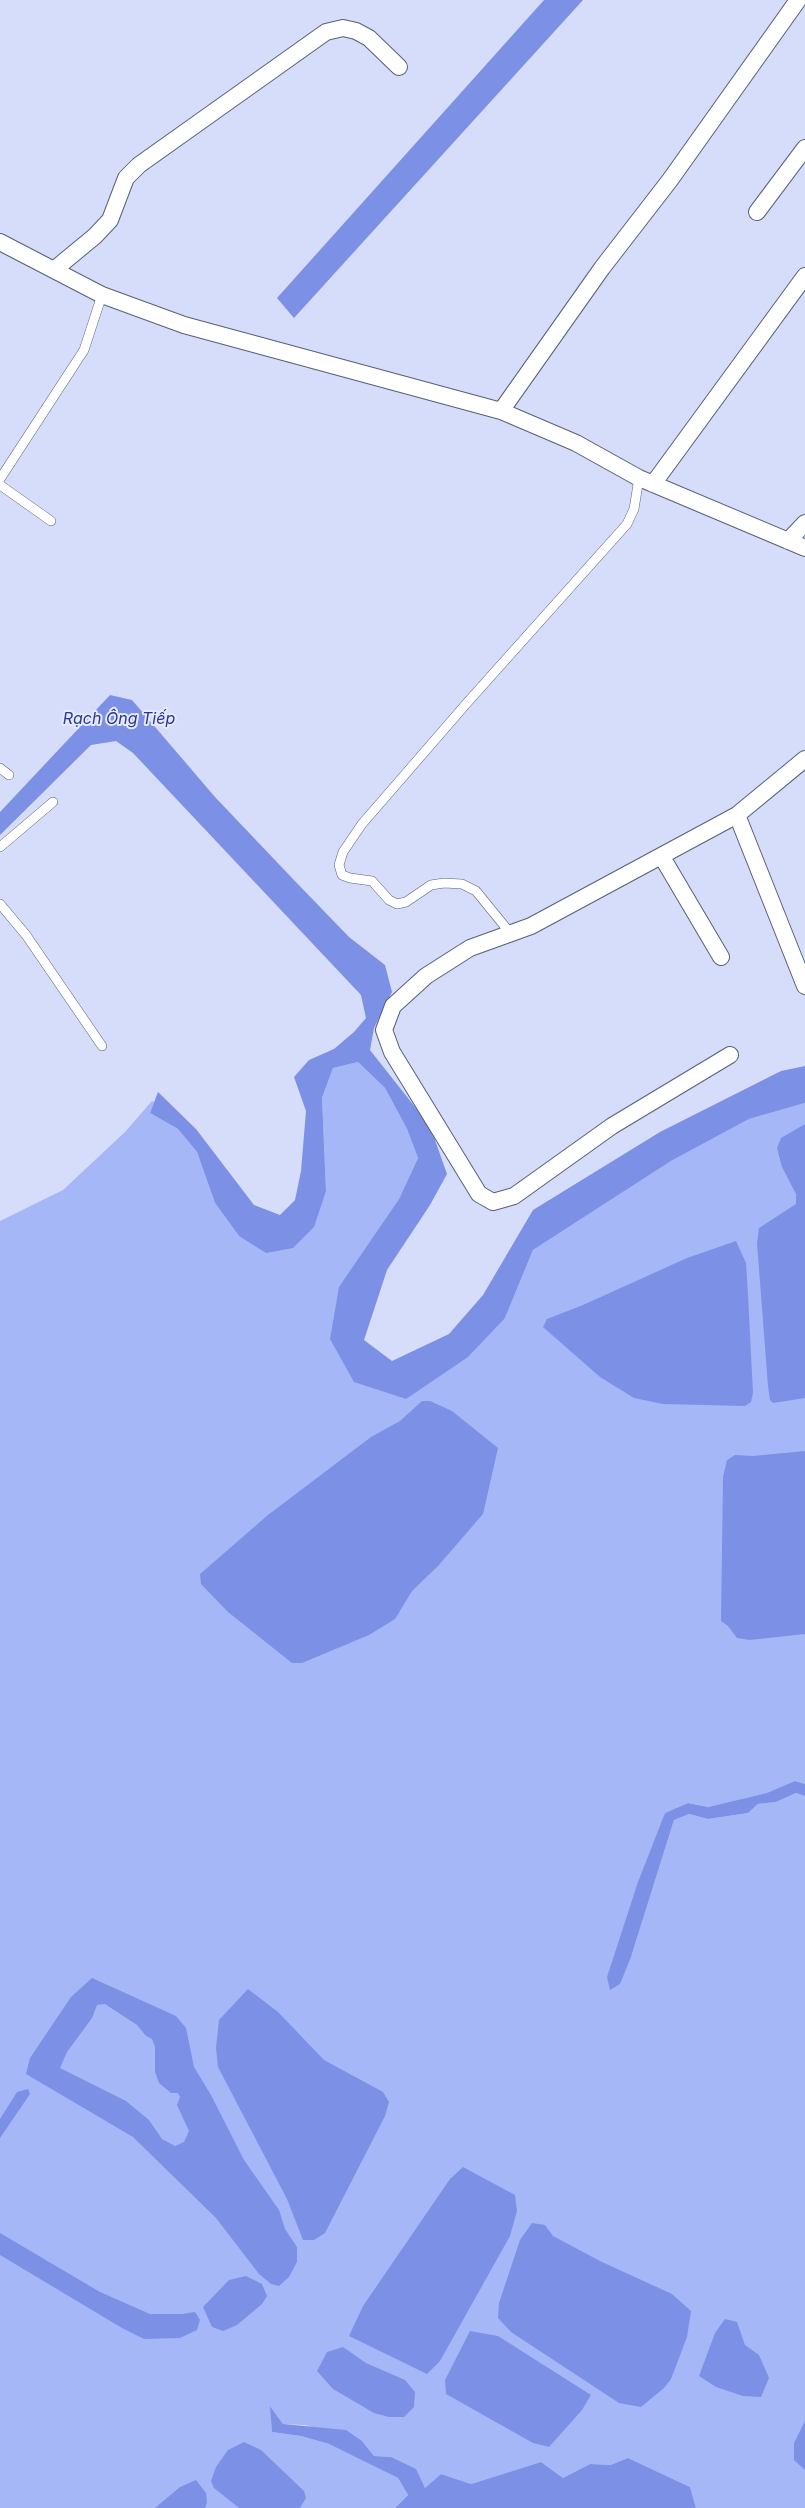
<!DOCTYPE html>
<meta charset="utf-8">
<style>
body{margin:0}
canvas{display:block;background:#d5ddfa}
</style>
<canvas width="805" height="2508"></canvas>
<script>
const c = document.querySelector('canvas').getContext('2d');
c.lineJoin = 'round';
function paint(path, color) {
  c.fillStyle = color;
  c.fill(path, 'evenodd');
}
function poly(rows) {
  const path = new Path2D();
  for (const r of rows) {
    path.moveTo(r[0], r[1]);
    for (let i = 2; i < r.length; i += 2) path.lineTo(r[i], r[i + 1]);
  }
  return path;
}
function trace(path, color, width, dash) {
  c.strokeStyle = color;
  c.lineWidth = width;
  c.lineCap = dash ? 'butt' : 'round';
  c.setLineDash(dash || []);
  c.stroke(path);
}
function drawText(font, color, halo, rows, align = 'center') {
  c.font = font + ' Inter,sans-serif';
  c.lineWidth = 4;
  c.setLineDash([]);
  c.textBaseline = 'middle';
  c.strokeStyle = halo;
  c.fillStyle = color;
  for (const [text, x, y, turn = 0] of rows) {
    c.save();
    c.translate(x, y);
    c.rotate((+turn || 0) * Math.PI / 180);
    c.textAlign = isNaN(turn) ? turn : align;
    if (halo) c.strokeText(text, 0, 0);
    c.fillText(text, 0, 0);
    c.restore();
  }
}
paint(poly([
 [358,1062,385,1088,407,1129,418,1158,399,1199,373,1238,354,1382,505,1318,533,1250,671,1161,749,1119,805,1103,805,1784,795,1781,768,1793,708,1807,688,1803,665,1813,631,1957,674,1820,689,1814,708,1819,748,1813,758,1804,776,1802,796,1793,805,1796,805,2508,696,2508,690,2487,628,2458,612,2465,590,2464,563,2478,541,2462,471,2484,441,2474,425,2488,391,2457,374,2456,362,2441,305,2425,283,2424,271,2407,272,2432,301,2436,329,2444,362,2460,398,2478,408,2495,395,2508,0,2508,0,1221,63,1190,125,1132,152,1101,154,1102,150,1113,178,1129,197,1152,215,1203,239,1236,326,1191,322,1098,333,1068]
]), '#a6b7f8');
paint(poly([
 [544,0,583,0,294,318,277,298],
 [110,695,132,700,215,797,292,878,349,937,385,965,392,992,374,1028,370,1050,430,1126,447,1174,430,1205,387,1270,364,1340,392,1361,449,1334,483,1295,533,1210,660,1132,781,1071,805,1066,805,1103,749,1119,671,1161,533,1250,505,1318,468,1357,406,1399,354,1382,330,1339,339,1287,399,1199,418,1158,407,1129,385,1088,358,1062,333,1068,322,1098,326,1191,314,1227,293,1248,266,1253,239,1236,215,1203,197,1152,178,1129,150,1113,158,1092,196,1129,254,1205,280,1215,295,1200,301,1171,306,1111,294,1077,309,1060,334,1049,354,1032,366,1018,361,995,133,753,116,741,91,745,0,835,0,812],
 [805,1124,805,1398,773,1403,770,1400,768,1386,757,1243,759,1228,796,1204,796,1194,782,1167,777,1148,781,1138],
 [736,1241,746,1263,748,1295,753,1393,751,1402,745,1406,663,1404,634,1398,600,1377,543,1327,547,1319,583,1305,687,1258],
 [422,1401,430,1401,452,1411,498,1448,483,1514,438,1566,412,1591,395,1619,369,1635,302,1663,292,1663,228,1612,201,1584,200,1574,268,1515,371,1437,400,1421],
 [805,1451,805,1634,750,1640,737,1638,728,1626,721,1621,723,1477,727,1460,735,1455,753,1456],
 [795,1781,805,1784,805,1796,796,1793,776,1802,758,1804,748,1813,708,1819,689,1814,674,1820,631,1957,620,1984,610,1990,607,1977,638,1882,665,1813,688,1803,708,1807,767,1793],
 [92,1978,176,2016,186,2028,194,2067,211,2095,244,2160,279,2210,285,2229,297,2247,297,2262,289,2277,279,2286,271,2284,259,2274,216,2218,133,2137,26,2074,30,2058,71,1997],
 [105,2004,137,2025,146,2036,152,2039,155,2047,155,2072,159,2083,171,2093,178,2093,180,2097,177,2105,189,2131,184,2142,175,2146,162,2139,149,2120,126,2101,60,2068,67,2052,92,2018,97,2005],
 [248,1989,278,2012,324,2060,383,2092,389,2102,385,2116,325,2233,314,2240,303,2240,287,2199,218,2067,216,2048,219,2020],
 [28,2089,30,2094,0,2138,0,2119,17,2092],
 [463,2167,515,2195,517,2211,510,2236,440,2361,427,2374,349,2336,363,2306,450,2179],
 [532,2223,545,2225,553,2236,602,2262,672,2294,691,2311,687,2337,671,2379,664,2388,641,2407,619,2403,511,2332,498,2318,499,2303,520,2240],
 [0,2233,100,2292,150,2314,182,2314,195,2312,200,2320,197,2330,180,2338,144,2339,122,2328,0,2255],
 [246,2276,262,2284,267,2296,262,2304,237,2325,223,2331,212,2327,203,2307,229,2280],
 [725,2319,737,2322,745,2345,759,2355,769,2378,761,2397,743,2396,716,2387,699,2376,715,2333],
 [470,2331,498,2336,591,2395,582,2410,549,2447,533,2443,446,2394,445,2380],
 [343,2347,366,2363,405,2380,415,2392,414,2407,404,2417,389,2417,374,2413,333,2389,317,2371,327,2352],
 [270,2406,283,2424,346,2430,362,2441,374,2456,391,2457,416,2469,425,2488,441,2474,471,2484,541,2462,563,2478,590,2464,611,2465,628,2458,690,2487,696,2508,395,2508,408,2495,398,2478,329,2444,301,2436,272,2432],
 [805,2421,805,2470,794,2460,794,2443],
 [244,2442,261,2450,304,2491,306,2498,300,2508,239,2508,214,2488,211,2481,216,2467,228,2450],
 [196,2480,206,2493,207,2502,205,2508,155,2508,180,2487]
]), '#7c90e6');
const service = poly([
 [0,479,84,350,102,295],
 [0,485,51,521],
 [0,768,9,775],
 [0,847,53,802],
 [0,904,26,935,102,1046],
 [511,934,476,891,462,884,444,883,431,885,406,902,397,904,389,900,372,881,350,878,342,875,339,865,343,852,362,824,466,704,627,524,634,509,639,478]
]);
const minor = poly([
 [757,212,805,148],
 [0,242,102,295,184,325,501,411,576,443,639,478,805,548],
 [55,269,95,236,110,220,126,178,139,165,326,32,343,28,356,31,369,38,399,67],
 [501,411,602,268,670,180,798,0],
 [653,484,805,276],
 [788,541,805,523],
 [737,815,805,986],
 [662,857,721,957],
 [730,1055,612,1126,514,1196,493,1202,479,1194,392,1052,384,1030,393,1006,426,976,470,948,531,926,737,815,805,759]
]);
trace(service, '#585f78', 10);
trace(minor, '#585f78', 18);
trace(service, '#fff', 9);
trace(minor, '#fff', 16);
drawText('italic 16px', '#2b3597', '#e5ebfc', [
 ["Rạch Ông Tiếp",119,719]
]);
</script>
